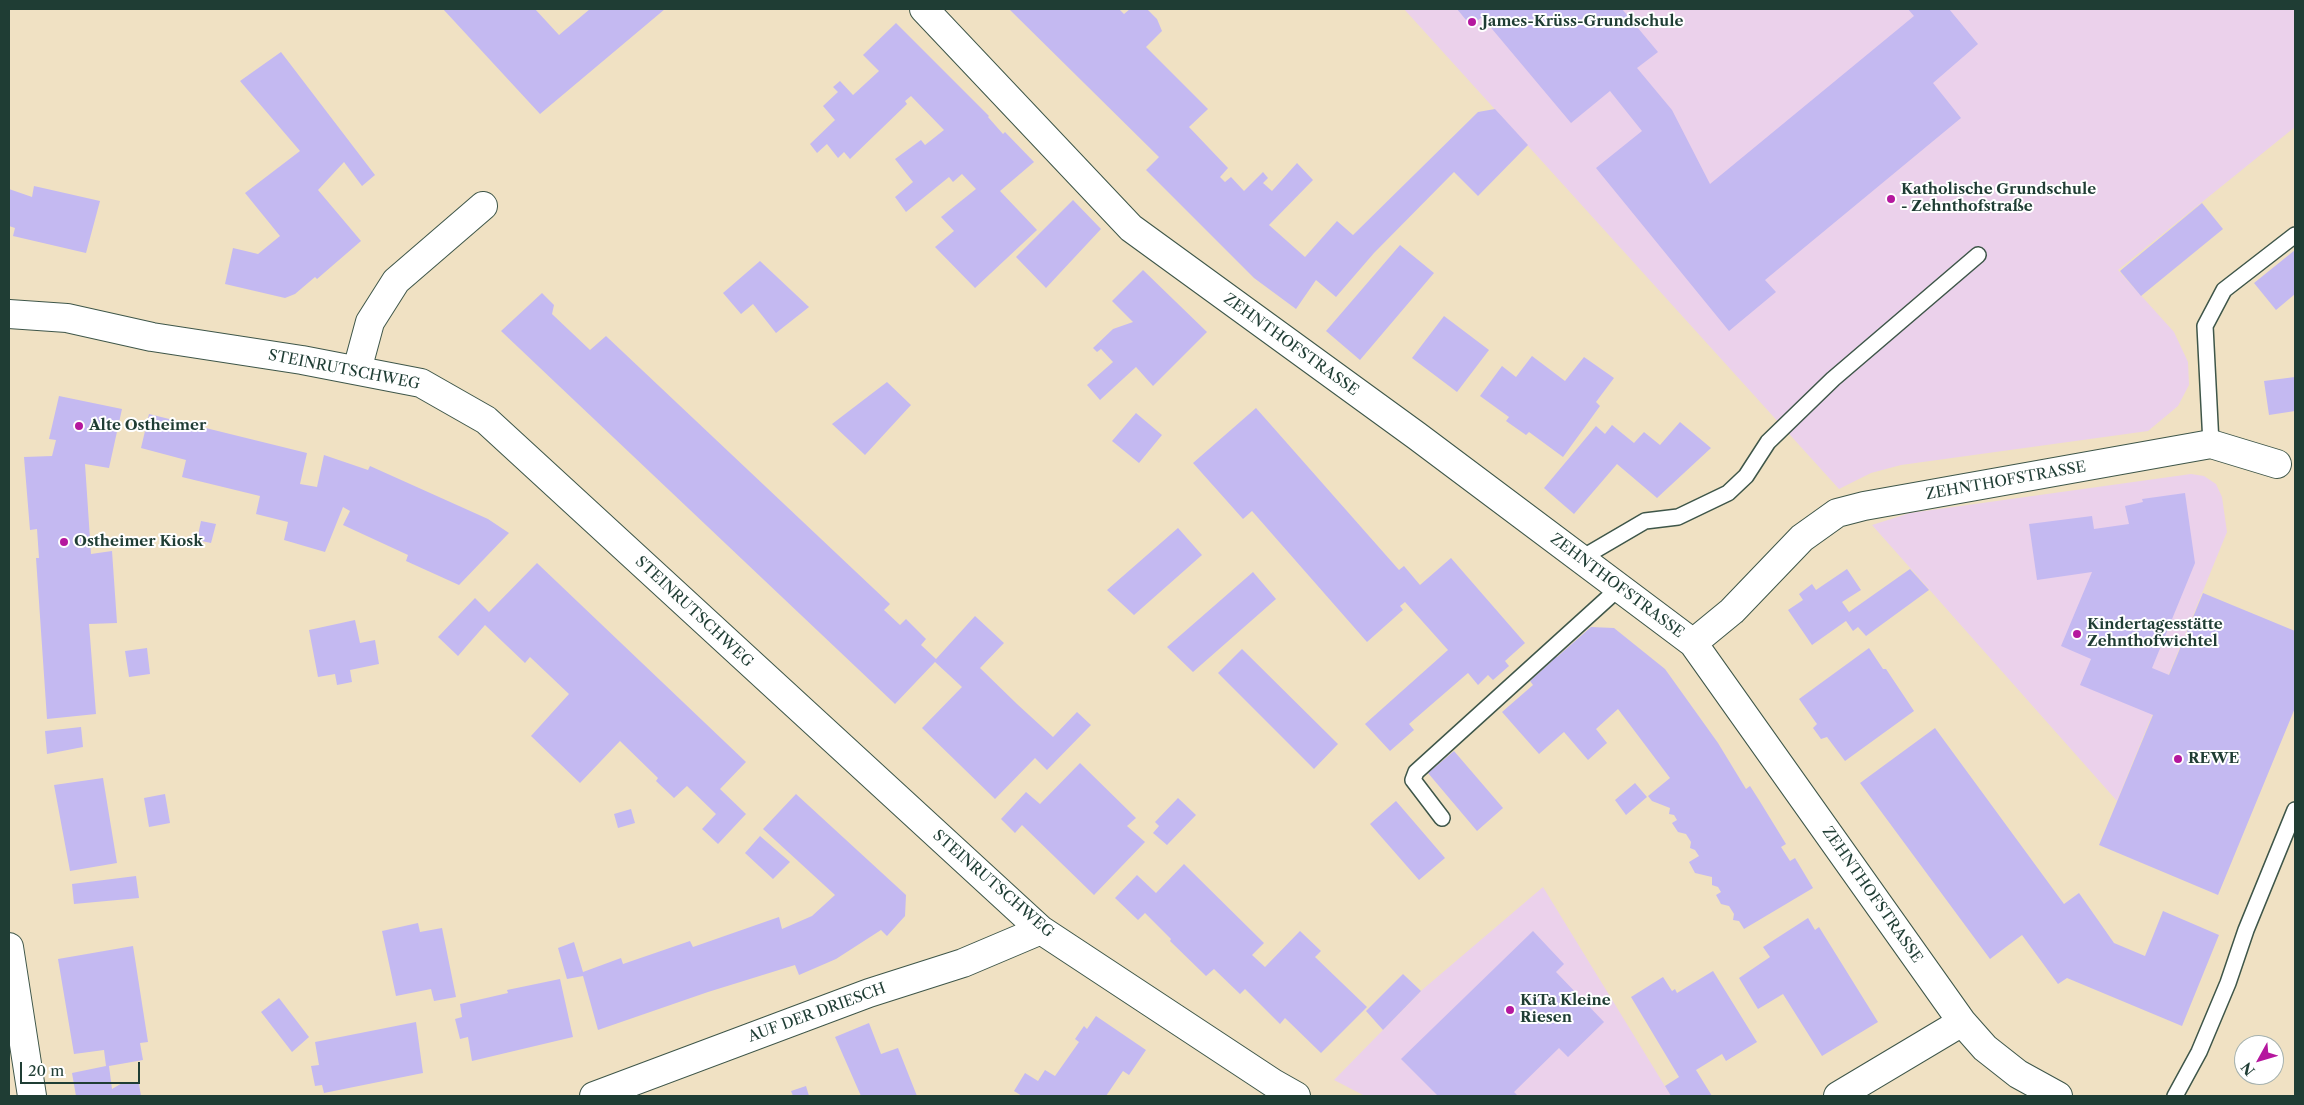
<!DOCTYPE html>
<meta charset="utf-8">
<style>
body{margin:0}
#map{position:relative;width:2304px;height:1105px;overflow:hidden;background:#f0e1c3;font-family:"Libre Caslon Text",serif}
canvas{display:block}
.frame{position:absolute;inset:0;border:10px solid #1f3d34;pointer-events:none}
.north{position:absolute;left:2234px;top:1035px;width:50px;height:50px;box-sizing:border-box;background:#fff;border:1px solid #a5b1ae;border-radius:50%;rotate:231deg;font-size:14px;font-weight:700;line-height:20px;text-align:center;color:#1f3d34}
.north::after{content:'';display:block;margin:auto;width:18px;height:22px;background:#b5179e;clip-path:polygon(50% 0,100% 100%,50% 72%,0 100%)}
.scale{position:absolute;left:20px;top:1062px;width:120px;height:22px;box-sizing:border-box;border:2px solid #1f3d34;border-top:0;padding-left:6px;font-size:15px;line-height:18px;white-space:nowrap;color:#1f3d34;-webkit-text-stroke:4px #fff;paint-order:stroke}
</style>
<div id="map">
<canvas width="2304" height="1105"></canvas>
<div class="frame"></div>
<div class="north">N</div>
<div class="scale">20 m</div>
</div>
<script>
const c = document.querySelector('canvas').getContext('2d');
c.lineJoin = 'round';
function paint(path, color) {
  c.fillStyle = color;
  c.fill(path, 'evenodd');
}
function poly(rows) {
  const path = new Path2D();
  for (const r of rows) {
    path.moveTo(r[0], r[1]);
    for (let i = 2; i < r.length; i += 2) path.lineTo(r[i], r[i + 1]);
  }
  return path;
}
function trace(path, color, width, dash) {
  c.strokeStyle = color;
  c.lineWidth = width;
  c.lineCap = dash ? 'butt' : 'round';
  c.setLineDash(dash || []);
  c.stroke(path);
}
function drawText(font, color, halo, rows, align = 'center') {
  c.font = font + ' "Libre Caslon Text",serif';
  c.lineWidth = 4;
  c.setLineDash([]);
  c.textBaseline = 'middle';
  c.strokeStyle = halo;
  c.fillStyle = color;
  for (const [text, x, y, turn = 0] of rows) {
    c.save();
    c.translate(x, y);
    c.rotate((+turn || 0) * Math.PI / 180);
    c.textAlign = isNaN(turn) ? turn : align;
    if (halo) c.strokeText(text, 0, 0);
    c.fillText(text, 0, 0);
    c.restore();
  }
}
paint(poly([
 [1404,9,2295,9,2295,127,2118,270,2174,332,2188,362,2189,385,2178,406,2148,431,1901,465,1871,473,1839,489],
 [2191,474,2204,476,2216,484,2222,497,2227,532,2117,801,1872,525,1910,513],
 [1543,887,1671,1096,1365,1096,1334,1080,1422,990]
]), '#ebd1eb');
paint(poly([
 [443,9,535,9,559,35,590,9,665,9,540,114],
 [1009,9,1119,9,1124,14,1130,9,1147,9,1157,19,1162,31,1146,47,1208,109,1189,127,1228,168,1220,177,1225,182,1231,177,1244,191,1263,172,1268,178,1263,183,1272,191,1297,163,1313,180,1269,225,1305,257,1337,221,1353,235,1478,112,1495,109,1528,145,1478,196,1454,172,1374,253,1336,297,1316,280,1296,309,1254,278,1146,170,1159,157],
 [1457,9,1622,9,1658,52,1637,68,1672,110,1710,184,1914,16,1908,9,1949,9,1978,44,1933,83,1961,118,1765,280,1776,292,1729,331,1596,168,1642,131,1610,91,1571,123,1482,17,1471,26],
 [896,23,989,116,988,117,1003,134,1005,132,1034,162,1000,191,1037,230,975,288,935,247,954,231,941,217,976,189,962,174,953,182,949,177,906,212,895,197,913,182,895,159,921,140,925,145,944,130,911,96,905,101,907,104,850,159,844,152,838,158,827,144,817,153,810,144,835,120,823,106,838,92,833,87,840,81,853,95,879,71,863,55],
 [281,52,375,175,362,186,344,162,318,190,361,241,317,279,315,277,295,294,285,298,225,284,233,248,258,254,280,236,245,193,300,151,240,81],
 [34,186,100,201,86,253,13,236,15,228,9,226,9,189,32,197],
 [1073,200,1101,229,1046,288,1016,257],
 [2202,203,2223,229,2141,296,2120,271],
 [1400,245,1434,273,1360,360,1326,331],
 [2295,250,2295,294,2276,310,2254,283],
 [760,261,809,307,776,333,753,304,741,314,723,293],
 [1143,270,1207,332,1153,386,1136,367,1100,400,1087,385,1113,362,1101,349,1097,352,1093,348,1113,329,1133,322,1112,301],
 [542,293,554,305,552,314,590,350,606,336,890,604,884,610,900,625,906,619,926,639,921,645,936,659,975,616,1004,643,980,668,1017,704,1053,737,1077,712,1091,725,1047,770,1035,758,995,799,922,728,962,687,948,674,935,662,895,704,501,331],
 [1444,316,1489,350,1457,392,1412,358],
 [1532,356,1565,381,1584,357,1614,378,1596,402,1600,406,1563,457,1529,432,1526,435,1506,421,1509,417,1480,396,1502,366,1516,377],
 [2295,377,2295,411,2269,415,2264,381],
 [887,382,911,405,865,455,832,424],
 [59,396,122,409,109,468,85,464,91,554,112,551,117,623,89,624,96,714,47,719,36,558,39,558,37,529,30,530,24,457,52,456,56,440,49,439],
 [1256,408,1399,570,1404,566,1420,585,1451,558,1525,643,1505,661,1509,666,1493,680,1488,675,1478,685,1468,673,1409,724,1414,730,1390,751,1365,724,1448,650,1405,602,1400,606,1403,610,1367,642,1252,511,1243,519,1193,463],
 [1136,413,1162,435,1139,463,1112,441],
 [149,414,307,453,300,484,317,487,324,455,368,470,370,466,488,519,509,533,459,585,406,561,408,555,343,525,350,511,343,507,325,552,284,540,288,522,256,514,260,496,182,477,186,460,141,448],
 [1680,422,1711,448,1657,498,1617,464,1574,514,1544,488,1596,426,1605,434,1612,425,1634,443,1644,432,1660,445],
 [2185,493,2195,563,2152,668,2169,675,2203,593,2295,631,2295,708,2218,895,2099,845,2153,715,2080,685,2091,659,2061,646,2092,572,2037,580,2029,524,2092,516,2094,529,2129,524,2125,506,2143,502,2142,499],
 [201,521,216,524,211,543,197,540],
 [1178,528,1202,555,1134,615,1107,590],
 [537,563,746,762,720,789,746,814,718,844,702,829,716,814,687,786,674,798,656,781,658,778,620,741,580,783,531,736,569,694,530,657,525,663,485,625,458,656,438,637,475,598,489,612],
 [1847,569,1861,590,1842,602,1849,612,1910,569,1929,590,1866,636,1858,627,1853,631,1846,621,1812,645,1788,610,1803,600,1799,594,1812,584,1816,590],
 [1253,572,1276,599,1193,672,1167,647],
 [355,620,360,643,375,640,379,664,350,670,352,682,337,685,335,674,318,677,309,630],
 [1591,627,1614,628,1665,669,1718,743,1746,789,1750,786,1759,800,1786,844,1781,847,1790,861,1795,858,1813,888,1744,929,1739,921,1733,920,1734,914,1729,906,1721,904,1716,895,1721,892,1718,887,1712,885,1712,877,1695,873,1689,862,1699,856,1695,850,1690,848,1691,842,1686,834,1678,832,1672,823,1677,820,1674,815,1669,814,1670,808,1652,801,1648,796,1670,778,1618,709,1596,729,1607,743,1588,760,1564,732,1539,754,1502,712,1533,685,1530,681,1552,661,1553,657,1557,657],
 [147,648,150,674,129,677,125,651],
 [1869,648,1883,669,1886,669,1914,711,1845,761,1827,737,1821,739,1813,728,1817,724,1799,699],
 [1242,649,1338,744,1314,769,1218,673],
 [81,727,83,747,47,754,45,731],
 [1935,728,2064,904,2079,893,2114,943,2145,956,2163,911,2219,935,2182,1026,2067,978,2058,984,2022,935,1990,959,1860,783],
 [1454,751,1503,808,1477,831,1428,773],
 [1080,763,1136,818,1127,826,1145,842,1094,895,1022,825,1015,833,1001,819,1026,792,1040,804],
 [103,778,117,863,70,871,54,785],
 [1635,783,1647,797,1626,815,1615,800],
 [165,794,170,823,149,827,144,798],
 [796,794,906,895,905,916,887,936,881,930,836,959,799,975,795,965,708,992,598,1030,583,976,567,979,558,948,574,942,583,972,621,958,623,964,690,941,693,947,779,917,782,929,812,916,835,895,763,829],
 [1178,798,1196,815,1167,845,1153,833,1159,826,1155,822],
 [1396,801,1445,858,1419,880,1370,824],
 [631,809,635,823,618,828,614,814],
 [760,836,790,862,773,879,745,853],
 [1184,864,1264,943,1252,955,1265,967,1300,931,1321,951,1315,957,1367,1007,1321,1053,1285,1018,1280,1024,1245,989,1240,994,1214,969,1206,976,1170,941,1171,939,1145,913,1138,920,1115,898,1137,875,1156,893],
 [136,876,139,898,74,904,72,884],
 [1808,918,1815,930,1819,927,1878,1022,1822,1056,1783,994,1758,1009,1739,978,1770,957,1763,947],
 [418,923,420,932,442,928,456,997,434,1001,431,989,396,996,382,931],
 [1533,931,1564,964,1556,972,1604,1022,1568,1057,1559,1048,1514,1092,1518,1096,1438,1096,1401,1059],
 [133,946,148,1042,140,1043,143,1060,109,1066,112,1089,124,1082,139,1084,141,1096,76,1096,72,1073,106,1066,104,1050,74,1054,58,959],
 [1713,971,1757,1042,1726,1061,1722,1054,1696,1070,1712,1096,1671,1096,1665,1086,1679,1077,1631,997,1663,977,1672,991,1675,989,1677,993],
 [1403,974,1421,991,1383,1030,1366,1011],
 [560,979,573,1037,472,1061,468,1037,460,1039,455,1019,462,1017,460,1004,508,993,507,990],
 [279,998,309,1037,292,1052,261,1012],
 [1096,1016,1146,1050,1129,1075,1123,1071,1106,1096,1022,1096,1014,1091,1025,1073,1038,1081,1045,1070,1055,1076,1079,1042,1075,1039,1084,1026,1087,1029],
 [416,1022,423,1073,324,1093,322,1085,315,1086,311,1066,319,1065,315,1042],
 [869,1023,881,1054,898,1048,917,1096,861,1096,835,1037],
 [806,1086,809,1096,793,1096,791,1091]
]), '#c4b9f1');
const lane = poly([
 [2211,444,2205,326,2224,290,2295,235],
 [1580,559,1645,521,1678,517,1728,493,1746,476,1768,442,1833,379,1978,255],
 [1442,818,1413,780,1416,772,1619,588],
 [2175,1096,2199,1052,2228,983,2246,930,2295,810]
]);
const street = poly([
 [924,9,1131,228,1417,436,1693,643,1962,1022,1985,1048,2018,1074,2058,1096],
 [9,314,67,318,152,337,302,360,421,383,486,420,1041,930,1273,1083,1296,1096],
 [357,370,370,322,396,281,483,206],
 [1693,643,1732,611,1802,538,1837,513,1864,506,2211,444,2277,464],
 [9,947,32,1096],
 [594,1096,869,993,963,963,1041,930],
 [1838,1096,1962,1022]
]);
trace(lane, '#3e5649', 18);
trace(street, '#3e5649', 30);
trace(lane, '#fff', 15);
trace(street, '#fff', 28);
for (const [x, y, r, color] of [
 [1472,22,5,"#b5179e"],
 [1891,199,5,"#b5179e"],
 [79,426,5,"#b5179e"],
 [64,542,5,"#b5179e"],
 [2077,634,5,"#b5179e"],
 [2178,759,5,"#b5179e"],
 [1510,1010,5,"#b5179e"]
]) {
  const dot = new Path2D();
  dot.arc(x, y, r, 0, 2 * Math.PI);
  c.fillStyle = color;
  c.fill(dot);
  trace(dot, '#fff', 2);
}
drawText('bold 15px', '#1f3d34', '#fff', [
 ["James-Krüss-Grundschule",1482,22],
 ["Katholische Grundschule",1901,190],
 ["- Zehnthofstraße",1901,207],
 ["Alte Ostheimer",89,426],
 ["Ostheimer Kiosk",74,542],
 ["Kindertagesstätte",2087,625],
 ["Zehnthofwichtel",2087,642],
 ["REWE",2188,759],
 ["KiTa Kleine",1520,1001],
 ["Riesen",1520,1018]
], 'left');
drawText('15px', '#1f3d34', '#fff', [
 ["ZEHNTHOFSTRASSE",1291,345,36],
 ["STEINRUTSCHWEG",344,370,11],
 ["ZEHNTHOFSTRASSE",2006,481,-10],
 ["ZEHNTHOFSTRASSE",1617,586,37],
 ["STEINRUTSCHWEG",694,612,43],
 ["STEINRUTSCHWEG",993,884,41],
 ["ZEHNTHOFSTRASSE",1872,895,55],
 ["AUF DER DRIESCH",817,1013,-20]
]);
</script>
